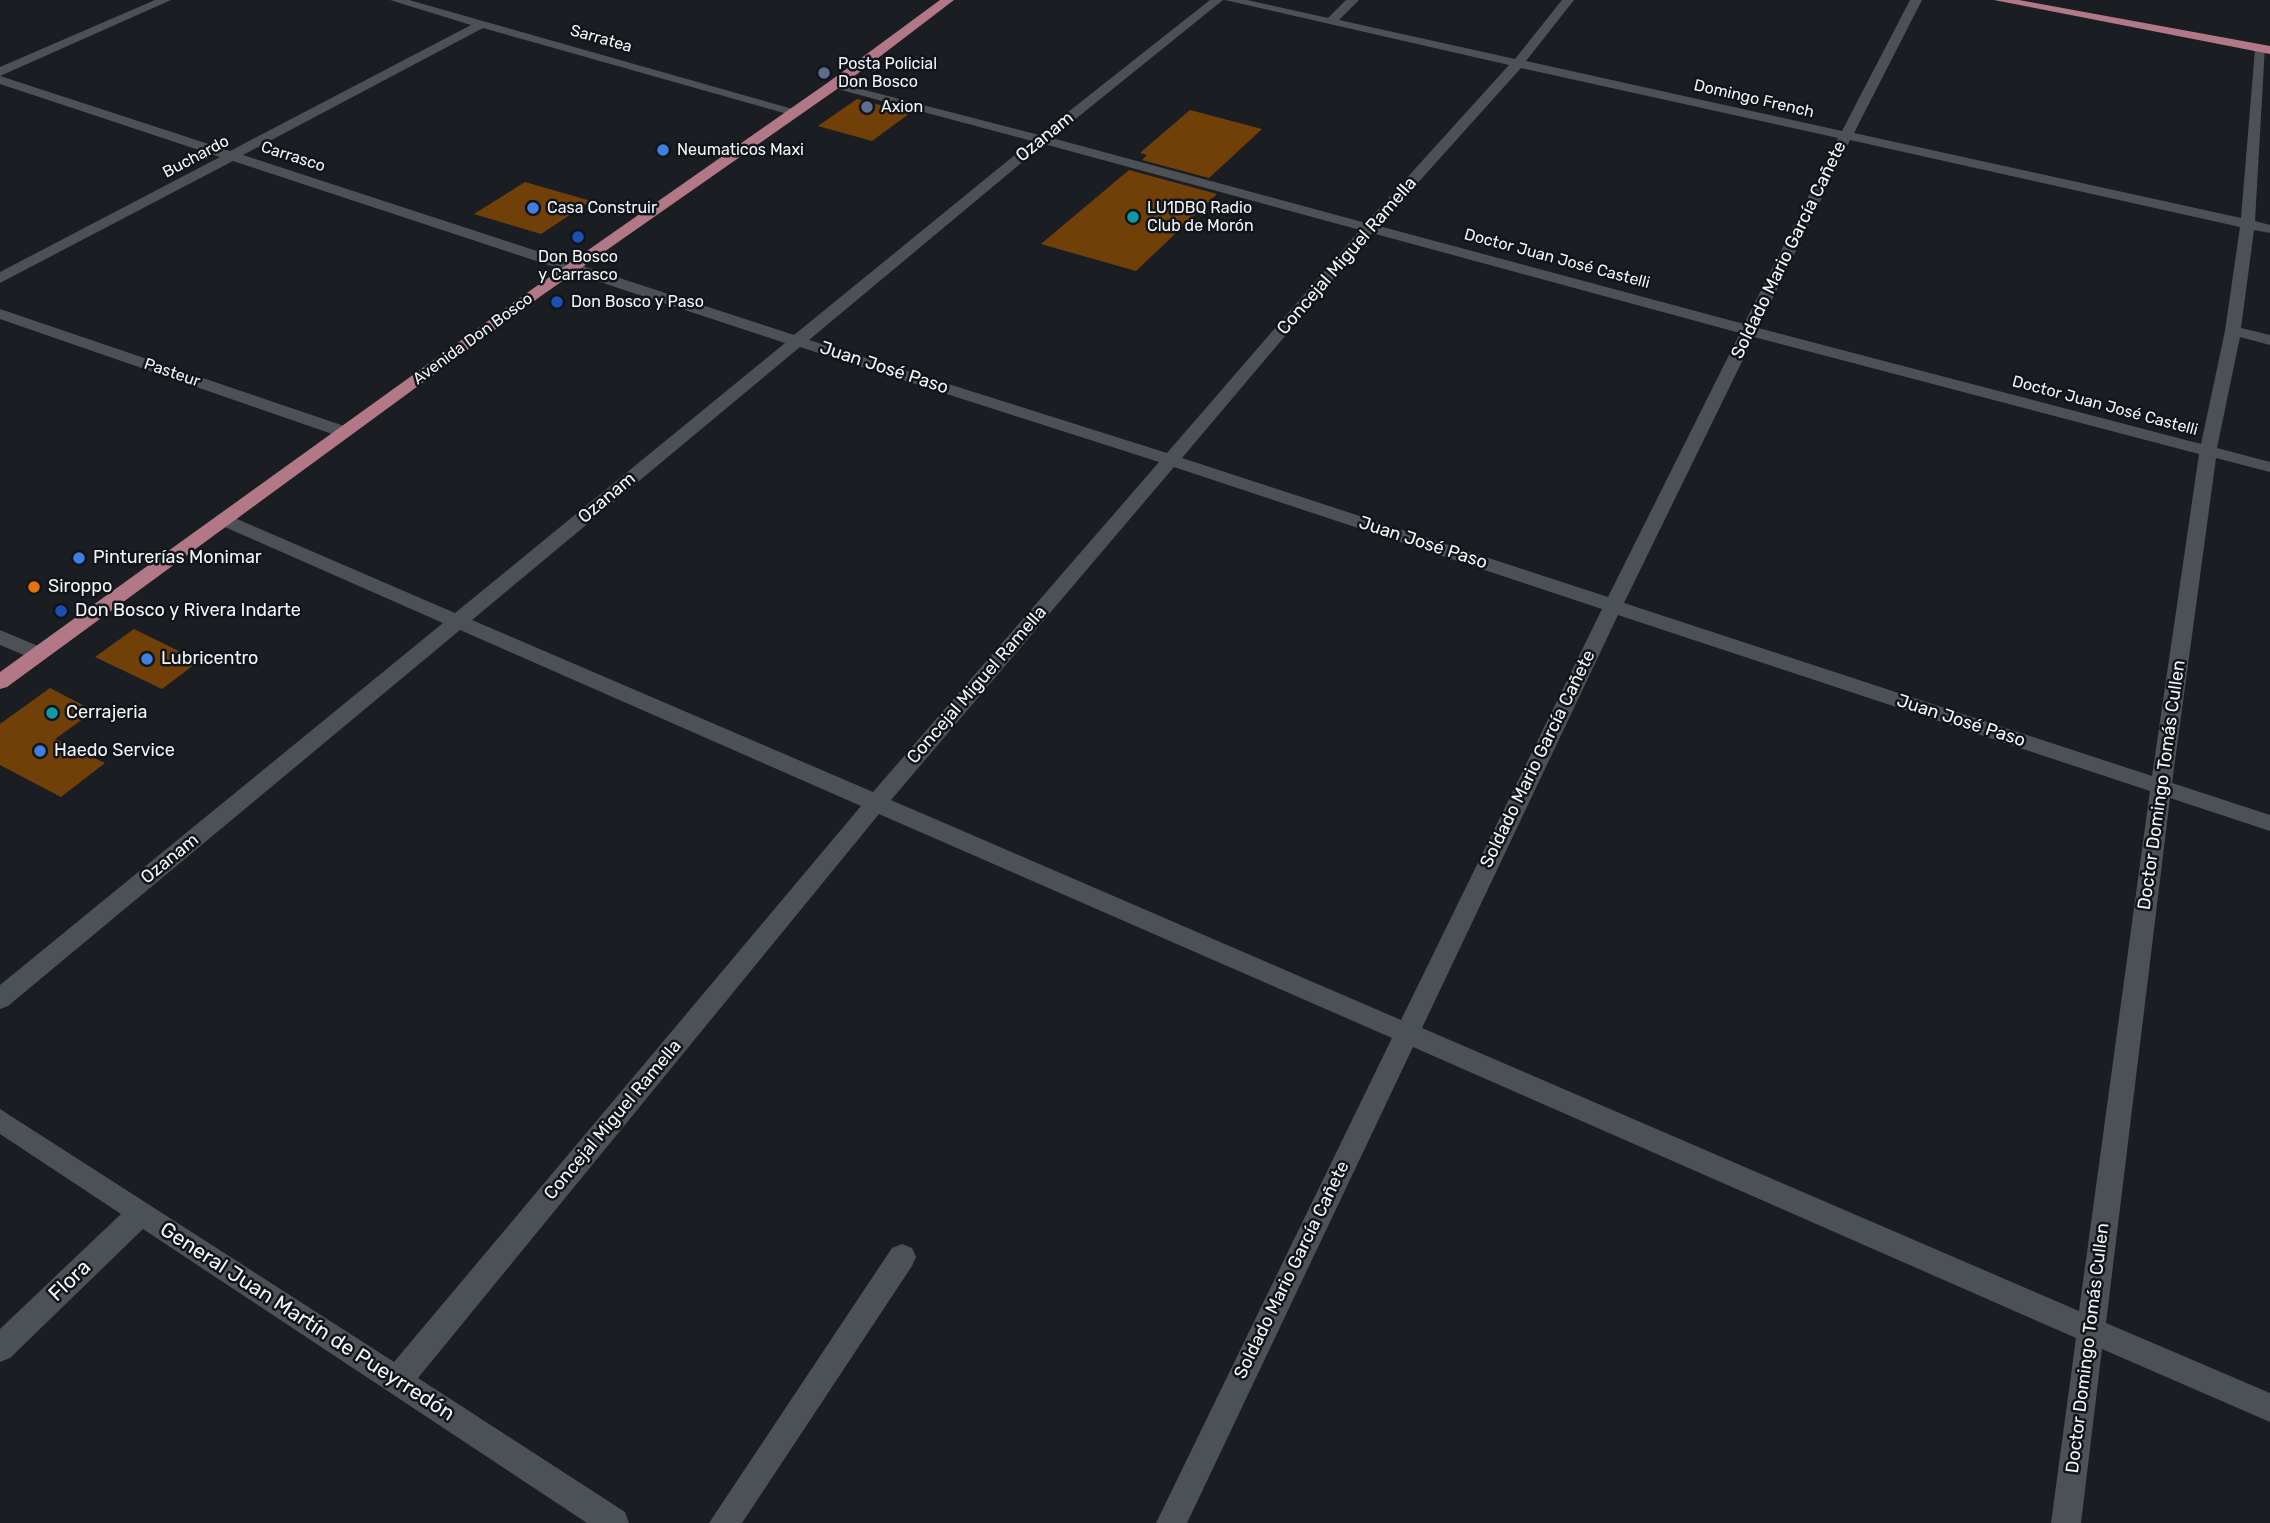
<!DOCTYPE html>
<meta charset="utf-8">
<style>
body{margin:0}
canvas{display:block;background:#1a1e22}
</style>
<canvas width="2270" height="1523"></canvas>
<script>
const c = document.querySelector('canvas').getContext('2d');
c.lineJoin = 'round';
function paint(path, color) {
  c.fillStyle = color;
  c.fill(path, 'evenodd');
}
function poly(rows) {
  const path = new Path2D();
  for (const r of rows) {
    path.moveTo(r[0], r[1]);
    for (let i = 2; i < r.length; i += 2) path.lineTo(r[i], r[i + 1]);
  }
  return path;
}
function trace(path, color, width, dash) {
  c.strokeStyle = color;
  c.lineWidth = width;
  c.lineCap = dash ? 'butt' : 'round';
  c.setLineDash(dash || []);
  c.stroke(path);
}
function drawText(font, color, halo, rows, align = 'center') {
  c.font = font + ' Rubik,sans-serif';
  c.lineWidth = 5;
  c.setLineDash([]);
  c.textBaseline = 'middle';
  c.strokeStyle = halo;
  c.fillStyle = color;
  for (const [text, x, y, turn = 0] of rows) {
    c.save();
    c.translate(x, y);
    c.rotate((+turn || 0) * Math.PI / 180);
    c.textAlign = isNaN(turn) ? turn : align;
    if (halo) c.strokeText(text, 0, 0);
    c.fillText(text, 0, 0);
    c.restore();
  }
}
paint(poly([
 [857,99,910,113,872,141,818,126],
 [1190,110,1262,129,1209,178,1142,160,1147,155,1140,153],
 [1129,170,1217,194,1136,271,1041,244],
 [525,182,591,201,541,234,474,214],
 [134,629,199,661,162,689,95,657],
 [50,688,94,711,55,739,105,763,61,797,0,765,0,724]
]), '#714009');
paint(poly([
 [155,0,171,0,0,76,0,67,155,0],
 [390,0,409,0,803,112,791,115,483,28,243,155,794,335,1032,141,830,87,830,81,1039,135,1210,0,1223,0,1052,138,1366,223,1509,65,1225,0,1247,0,1328,18,1346,0,1359,0,1339,20,1515,59,1562,0,1574,0,1526,61,1842,131,1910,0,1922,0,1854,133,2241,218,2255,49,2265,46,2255,221,2270,225,2270,233,2254,230,2241,328,2270,335,2270,345,2240,337,2217,448,2270,462,2270,472,2216,458,2172,783,2270,815,2270,831,2170,798,2106,1323,2270,1393,2270,1422,2102,1349,2081,1523,2051,1523,2076,1338,1413,1047,1187,1523,1156,1523,1392,1038,879,814,418,1378,625,1512,629,1523,587,1523,143,1229,10,1358,0,1362,0,1329,121,1214,0,1134,0,1109,394,1362,861,806,460,630,8,1006,0,1009,0,985,443,623,218,524,215,520,218,516,230,516,455,613,785,343,233,161,0,283,0,272,220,157,0,84,0,76,230,151,471,25,390,0],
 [1521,68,1838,138,1744,324,1379,226,1521,68],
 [1850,140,2240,227,2225,331,2201,444,1758,328,1850,140],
 [1044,144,1360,230,1167,453,809,340,1044,144],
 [1372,233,1740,333,1608,597,1182,458,1372,233],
 [1754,337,2199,454,2152,776,1624,603,1754,337],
 [800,347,1159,462,873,792,472,620,800,347],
 [1174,467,1602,609,1401,1020,891,800,1174,467],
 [1618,615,2150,791,2079,1311,1422,1028,1618,615],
 [0,309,350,428,353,432,350,436,338,436,0,319,0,309],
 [0,630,45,649,48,654,38,661,0,645,0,630],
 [902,1244,912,1248,916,1257,912,1266,742,1523,709,1523,892,1248,902,1244]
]), '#4c5156');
paint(poly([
 [940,0,954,0,840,87,541,296,7,687,0,689,0,672,531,290,830,81,940,0],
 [1994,0,2019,0,2270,46,2270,54,1994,0]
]), '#b27887');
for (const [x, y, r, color] of [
 [824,73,7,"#5c6f8a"],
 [867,107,7,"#5c6f8a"],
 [663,150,7,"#3f7fe0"],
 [533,208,7,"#3f7fe0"],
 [1133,217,7,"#0f9aa8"],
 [578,237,7,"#1a4fb4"],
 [557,302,7,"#1a4fb4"],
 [79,558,7,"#3f7fe0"],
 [34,587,7,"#e8710a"],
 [61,611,7,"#1a4fb4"],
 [147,659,7,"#3f7fe0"],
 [52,713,7,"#0f9aa8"],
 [40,751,7,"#3f7fe0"]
]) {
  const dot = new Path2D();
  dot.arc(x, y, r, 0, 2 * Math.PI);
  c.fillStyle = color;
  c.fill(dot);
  trace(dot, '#111519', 2.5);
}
drawText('16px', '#f2f5f8', '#111519', [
 ["Sarratea",601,39,16],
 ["Domingo French",1754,99,13],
 ["Buchardo",196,157,-28],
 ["Carrasco",293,157,18],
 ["Doctor Juan José Castelli",1557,259,15],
 ["Avenida Don Bosco",473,339,-36],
 ["Pasteur",172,373,19],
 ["Doctor Juan José Castelli",2105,406,15]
]);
drawText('16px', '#f2f5f8', '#111519', [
 ["Posta Policial",838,64],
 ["Don Bosco",838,82],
 ["Axion",881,107],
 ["Neumaticos Maxi",677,150],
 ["Casa Construir",547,208],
 ["LU1DBQ Radio",1147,208],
 ["Club de Morón",1147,226],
 ["Don Bosco",578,257,"center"],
 ["y Carrasco",578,275,"center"],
 ["Don Bosco y Paso",571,302]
], 'left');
drawText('18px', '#f2f5f8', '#111519', [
 ["Ozanam",1045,137,-39],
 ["Soldado Mario García Cañete",1789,250,-64],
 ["Concejal Miguel Ramella",1347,256,-49],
 ["Juan José Paso",884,368,18],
 ["Ozanam",607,498,-40],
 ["Juan José Paso",1423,543,18],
 ["Concejal Miguel Ramella",977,685,-49],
 ["Juan José Paso",1961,721,18],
 ["Soldado Mario García Cañete",1538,759,-64],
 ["Doctor Domingo Tomás Cullen",2162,785,-82],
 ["Ozanam",170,859,-39],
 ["Concejal Miguel Ramella",613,1120,-50],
 ["Soldado Mario García Cañete",1292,1270,-64],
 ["Doctor Domingo Tomás Cullen",2088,1348,-83]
]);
drawText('18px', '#f2f5f8', '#111519', [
 ["Pinturerías Monimar",93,558],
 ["Siroppo",48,587],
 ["Don Bosco y Rivera Indarte",75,611],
 ["Lubricentro",161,659],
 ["Cerrajeria",66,713],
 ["Haedo Service",54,751]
], 'left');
drawText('21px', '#f2f5f8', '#111519', [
 ["Flora",70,1281,-44],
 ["General Juan Martín de Pueyrredón",307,1322,33]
]);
</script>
